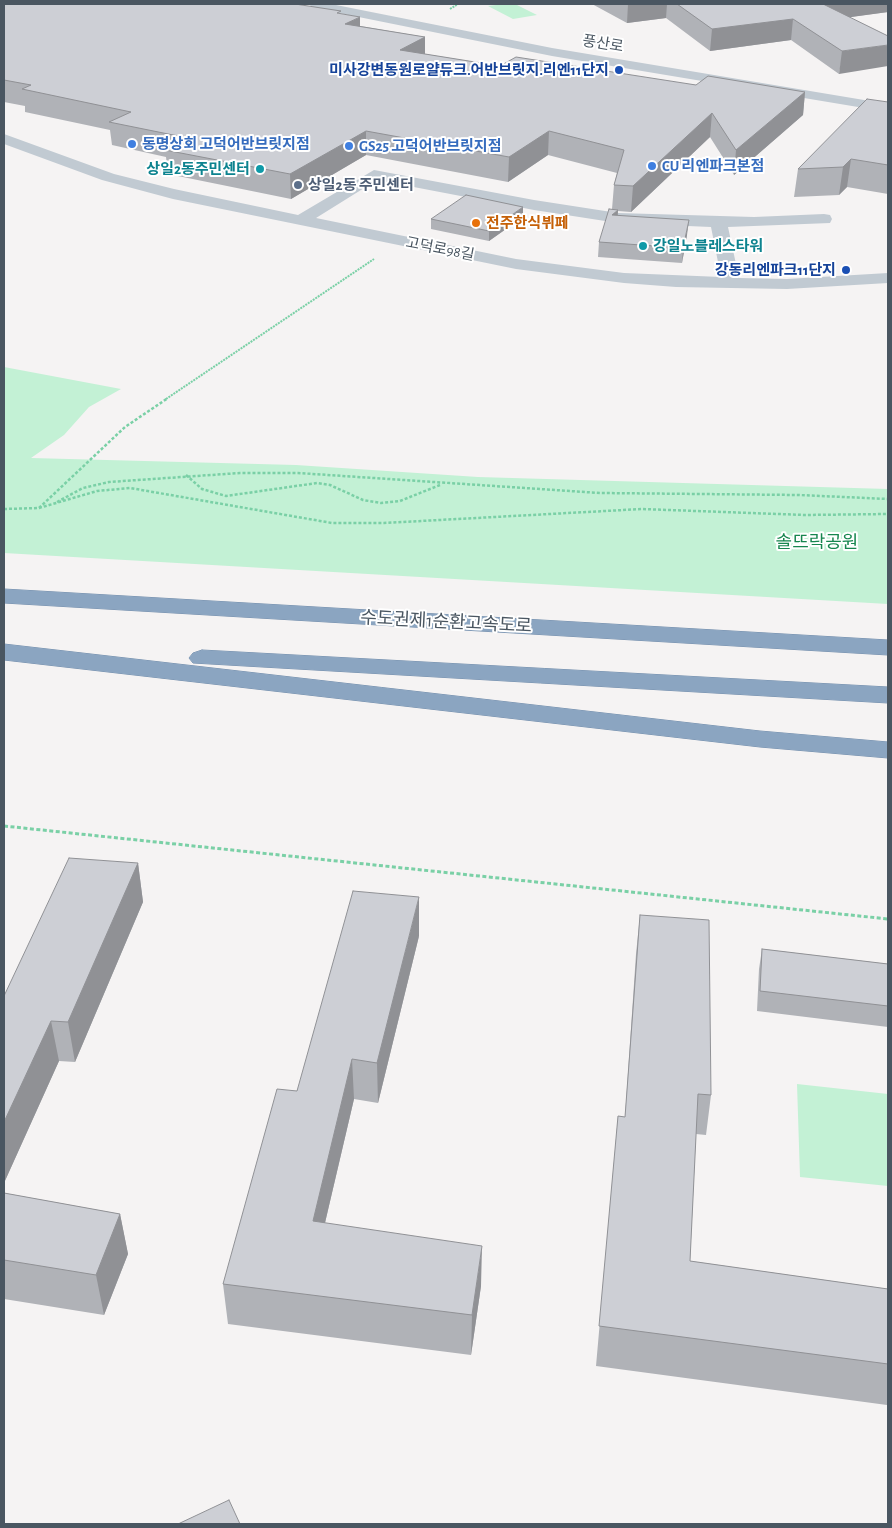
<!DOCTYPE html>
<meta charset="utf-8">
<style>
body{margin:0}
#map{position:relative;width:892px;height:1528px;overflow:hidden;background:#f5f3f3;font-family:"Alegreya Sans",sans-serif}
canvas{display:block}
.frame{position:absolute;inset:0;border:5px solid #4a5661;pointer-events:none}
</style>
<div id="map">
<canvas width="892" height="1528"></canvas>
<div class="frame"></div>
</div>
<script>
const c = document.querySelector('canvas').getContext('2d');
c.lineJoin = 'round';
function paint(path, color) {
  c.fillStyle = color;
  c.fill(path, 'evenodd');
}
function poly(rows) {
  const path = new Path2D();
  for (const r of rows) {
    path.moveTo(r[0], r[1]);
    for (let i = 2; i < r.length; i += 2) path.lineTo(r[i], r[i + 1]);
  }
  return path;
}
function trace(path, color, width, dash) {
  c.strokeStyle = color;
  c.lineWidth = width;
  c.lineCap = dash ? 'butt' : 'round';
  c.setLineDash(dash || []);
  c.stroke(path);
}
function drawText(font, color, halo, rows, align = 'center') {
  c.font = font + ' "Alegreya Sans","Noto Sans KR",sans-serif';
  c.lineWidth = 4;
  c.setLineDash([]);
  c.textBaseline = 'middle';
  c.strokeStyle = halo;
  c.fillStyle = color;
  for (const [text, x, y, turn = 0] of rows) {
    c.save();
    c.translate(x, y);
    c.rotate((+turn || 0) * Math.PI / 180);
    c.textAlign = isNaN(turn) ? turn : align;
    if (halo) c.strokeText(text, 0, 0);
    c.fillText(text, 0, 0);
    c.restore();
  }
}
paint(poly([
 [504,4,515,4,537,15,513,19,488,6],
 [4,367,121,389,89,407,64,435,31,458,296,465,478,477,888,489,888,604,4,553],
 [797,1084,888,1094,888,1186,800,1177]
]), '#c3f1d5');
const highway = poly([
 [4,589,888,640,888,655,4,603,4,589],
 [4,644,760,731,888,742,888,758,760,747,4,660,4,644],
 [202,650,888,687,888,703,193,663,189,658,193,653,202,650]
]);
trace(highway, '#7690ad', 1);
trace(poly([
 [450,9,458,4],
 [166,399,374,259]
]), '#7ad0a6', 2, [2, 1]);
trace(poly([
 [186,475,202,489,226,496,317,483,330,485,363,500,381,503,400,501,440,485],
 [57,502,83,488,109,482,240,473,298,473,600,493,799,495,888,499],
 [39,508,125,427,168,398],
 [4,509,39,508,97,491,130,488,332,523,384,523,642,509,805,515,888,514]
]), '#7ad0a6', 2.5, [3, 2]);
trace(poly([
 [4,826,888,919]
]), '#7ad0a6', 3, [4, 2.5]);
paint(poly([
 [308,4,331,4,552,48,888,104,888,112,552,56,314,8,308,4],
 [4,134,114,174,174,189,298,215,374,170,534,200,618,213,754,217,824,214,830,215,832,219,830,223,728,227,739,278,787,279,888,273,888,283,787,289,676,287,624,283,516,269,173,199,102,180,4,144,4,134],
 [377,180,534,210,618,223,711,227,721,277,624,273,516,259,316,218,377,180]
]), '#c1cad2');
paint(highway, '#8ba5c1');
paint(poly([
 [4,4,341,14,360,26,425,37,425,54,500,66,696,85,805,92,803,115,734,175,710,137,631,212,618,211,618,215,687,235,682,263,598,257,599,242,612,209,614,185,617,173,548,155,508,182,366,155,291,199,168,174,166,157,112,145,110,130,25,112,25,106,4,102],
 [592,4,888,4,888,12,850,17,839,74,791,40,710,51,666,18,627,23],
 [888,102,888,194,847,187,839,195,794,197,798,169],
 [523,217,489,241,431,229,431,219],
 [138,863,143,902,75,1062,59,1061,4,1183,4,996],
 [640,915,711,1095,706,1135,696,1134,690,1261,888,1289,888,1399,887,1405,596,1366,618,1116,625,1117,636,954],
 [419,936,378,1103,354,1099,325,1223,481,1286,471,1355,228,1324,223,1284,297,1091],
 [762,949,888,964,888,1027,757,1011,759,969],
 [4,1193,120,1214,128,1254,104,1315,4,1299]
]), '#b0b2b7');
paint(poly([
 [628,4,667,4,666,18,627,23],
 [817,4,888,4,888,12,815,22],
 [360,17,360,38,345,24],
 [793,19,791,40,710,51,712,29],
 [425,37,425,58,400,50],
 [888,45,888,66,839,74,842,51],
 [805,92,803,115,734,175,736,150],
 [712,113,710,137,631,212,633,186],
 [366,131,366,155,291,199,290,174],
 [549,131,548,155,508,182,509,157],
 [851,159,847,187,839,195,843,167],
 [523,207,523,217,489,241,489,231],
 [618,210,617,225,612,215],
 [689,220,687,235,682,263,683,248],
 [138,863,143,902,75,1062,68,1022],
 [419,897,419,936,378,1103,377,1063],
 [51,1021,59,1061,4,1183,4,1122],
 [352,1059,354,1099,316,1261,313,1221],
 [120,1214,128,1254,104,1315,96,1275],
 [482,1246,481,1286,471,1355,472,1315]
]), '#909195');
const building = poly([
 [4,4,295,4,341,11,337,13,360,17,345,24,425,37,400,50,500,66,516,57,696,85,708,76,805,92,736,150,712,113,633,186,614,185,624,150,549,131,509,157,366,131,290,174,165,150,188,138,109,122,131,112,22,89,31,85,4,80,4,4],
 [677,4,823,4,888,36,888,45,842,51,793,19,712,29,677,4],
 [867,99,888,102,888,165,851,159,843,167,798,169,867,99],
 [466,195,523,207,489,231,431,219,466,195],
 [609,209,618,210,612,215,689,220,683,248,599,242,609,209],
 [69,858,138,863,68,1022,51,1021,4,1122,4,996,69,858],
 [353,891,419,897,377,1063,352,1059,313,1221,482,1246,472,1315,223,1284,277,1089,297,1091,353,891],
 [640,915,709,920,711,1095,698,1094,690,1261,888,1289,888,1364,599,1326,618,1116,625,1117,640,915],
 [762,949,888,964,888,1006,760,991,762,949],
 [4,1193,120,1214,96,1275,4,1260,4,1193],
 [229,1500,240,1524,178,1524,229,1500]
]);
paint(building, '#cdcfd5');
trace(building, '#909195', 1);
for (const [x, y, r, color] of [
 [619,70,5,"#1a4fb4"],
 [132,144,5,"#3f7fe0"],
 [349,146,5,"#3f7fe0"],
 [652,166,5,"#3f7fe0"],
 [260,169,5,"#0f9aa8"],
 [298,185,5,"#5c6f8a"],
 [476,223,5,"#e8710a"],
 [643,246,5,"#0f9aa8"],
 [846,270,5,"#1a4fb4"]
]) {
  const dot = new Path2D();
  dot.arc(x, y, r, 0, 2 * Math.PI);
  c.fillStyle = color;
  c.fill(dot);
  trace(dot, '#fff', 2);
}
drawText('15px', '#4a5661', '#fff', [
 ["풍산로",603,44,9],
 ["고덕로98길",440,249,11]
]);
drawText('bold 15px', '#164399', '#fff', [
 ["미사강변동원로얄듀크.어반브릿지.리엔11단지",609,70],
 ["강동리엔파크11단지",836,270]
], 'right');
drawText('bold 15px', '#366cbe', '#fff', [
 ["동명상회 고덕어반브릿지점",142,144],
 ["GS25 고덕어반브릿지점",359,146],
 ["CU 리엔파크본점",662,166]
], 'left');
drawText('bold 15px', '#0d838f', '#fff', [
 ["상일2동주민센터",250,169],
 ["강일노블레스타워",653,246,"left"]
], 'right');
drawText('bold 15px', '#4e5e75', '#fff', [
 ["상일2동 주민센터",308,185]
], 'left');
drawText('bold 15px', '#c56008', '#fff', [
 ["전주한식뷔페",486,223]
], 'left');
drawText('18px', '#17864f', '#fff', [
 ["솔뜨락공원",817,543]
]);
drawText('18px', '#4a5661', '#fff', [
 ["수도권제1순환고속도로",446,622,3]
]);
</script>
